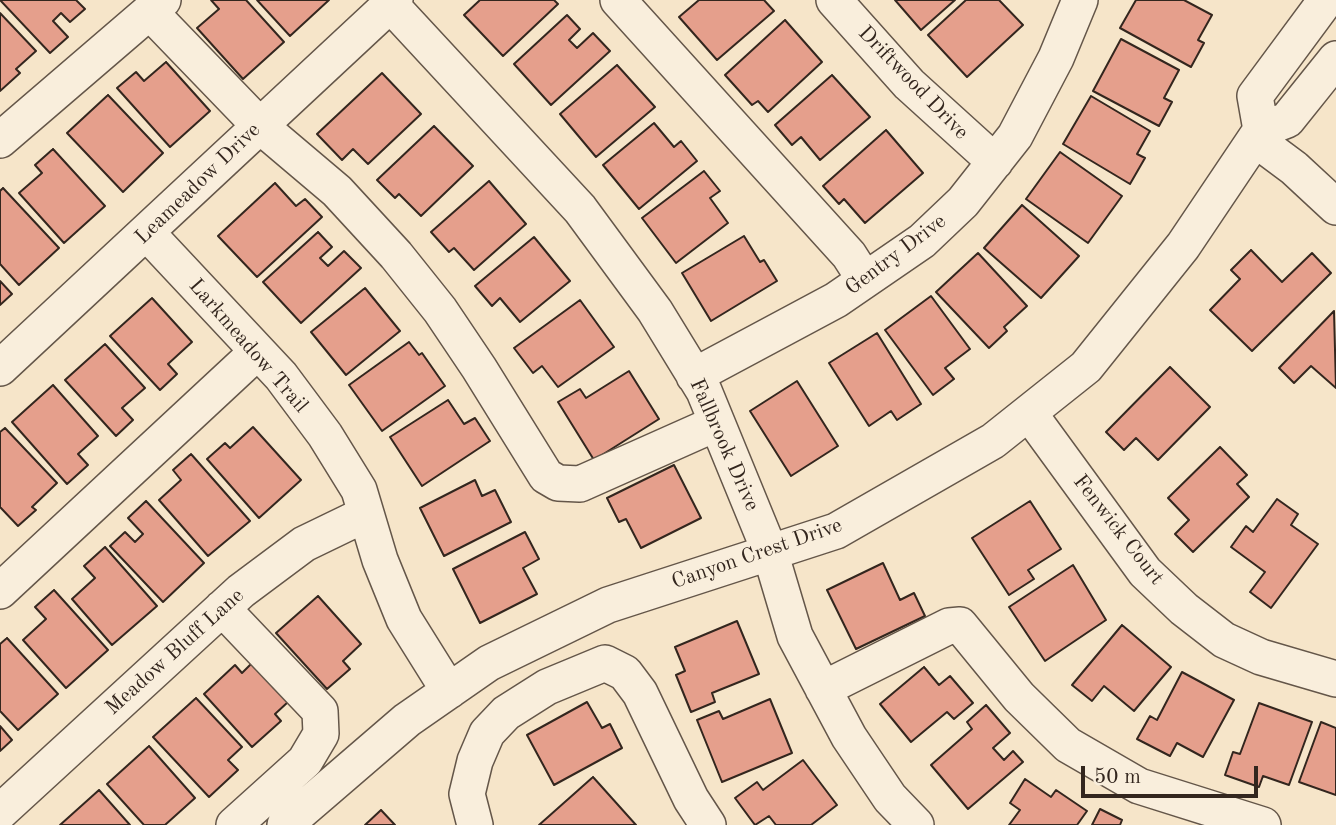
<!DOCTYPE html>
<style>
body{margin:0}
#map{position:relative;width:1336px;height:825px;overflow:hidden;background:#f6e5c9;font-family:"Old Standard TT",serif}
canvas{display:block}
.scale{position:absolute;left:1081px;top:766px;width:177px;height:32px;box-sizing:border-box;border:4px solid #33261e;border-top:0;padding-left:9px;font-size:21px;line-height:24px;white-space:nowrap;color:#33261e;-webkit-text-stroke:5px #f9eedc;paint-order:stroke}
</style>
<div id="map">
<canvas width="1336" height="825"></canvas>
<div class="scale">50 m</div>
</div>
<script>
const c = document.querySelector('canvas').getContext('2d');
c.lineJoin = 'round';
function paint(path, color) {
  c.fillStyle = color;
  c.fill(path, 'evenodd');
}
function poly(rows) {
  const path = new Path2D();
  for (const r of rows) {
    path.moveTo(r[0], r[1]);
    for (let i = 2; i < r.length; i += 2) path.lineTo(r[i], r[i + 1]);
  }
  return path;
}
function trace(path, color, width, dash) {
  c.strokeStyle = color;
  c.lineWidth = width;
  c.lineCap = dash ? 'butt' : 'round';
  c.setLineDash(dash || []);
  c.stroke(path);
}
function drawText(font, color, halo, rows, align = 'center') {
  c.font = font + ' "Old Standard TT",serif';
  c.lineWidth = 5;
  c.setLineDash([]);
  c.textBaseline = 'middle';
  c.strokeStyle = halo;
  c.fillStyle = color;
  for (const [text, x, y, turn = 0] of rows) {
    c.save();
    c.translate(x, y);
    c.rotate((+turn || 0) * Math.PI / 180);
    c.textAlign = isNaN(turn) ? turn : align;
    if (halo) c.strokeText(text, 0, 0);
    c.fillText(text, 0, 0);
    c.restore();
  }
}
const building = poly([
 [0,0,76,0,85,9,70,22,61,13,53,21,68,37,50,53,0,0],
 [211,0,246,0,284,42,243,79,197,28,219,9,211,0],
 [257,0,329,0,290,36,257,0],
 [480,0,554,0,558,4,503,56,464,15,480,0],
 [699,0,764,0,774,11,717,60,679,17,699,0],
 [895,0,955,0,921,30,895,0],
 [966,0,999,0,1023,25,967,77,928,35,966,0],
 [1136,0,1184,0,1212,15,1198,40,1204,43,1191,67,1120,28,1136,0],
 [0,13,36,51,16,69,20,73,0,91,0,13],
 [567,15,580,29,569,40,577,48,593,33,610,51,551,105,514,64,567,15],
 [785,20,822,62,768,112,758,101,752,105,725,75,785,20],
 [1121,39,1179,70,1164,98,1172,102,1159,126,1093,91,1121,39],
 [166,62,210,111,170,147,117,88,136,72,144,81,166,62],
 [617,65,655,107,596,157,560,114,617,65],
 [382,73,421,114,368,164,353,149,342,160,317,134,382,73],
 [832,75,870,117,820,160,801,137,792,145,775,125,832,75],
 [108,95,163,153,123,192,67,133,108,95],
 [1091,96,1150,131,1137,154,1145,158,1130,184,1063,144,1091,96],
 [654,123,674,147,681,141,697,161,639,209,603,165,654,123],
 [434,126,473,166,421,216,399,194,395,198,377,180,434,126],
 [886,130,923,173,865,223,844,199,839,204,823,186,886,130],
 [53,149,105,206,64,243,19,193,42,173,35,165,53,149],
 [1060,152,1122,196,1088,243,1026,199,1060,152],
 [704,171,720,191,710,198,728,223,676,263,642,218,704,171],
 [489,181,526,224,474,270,454,248,449,252,431,232,489,181],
 [275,183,296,206,305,199,322,217,257,277,218,236,275,183],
 [3,188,59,248,19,285,0,264,0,191,3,188],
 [1022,205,1079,256,1041,298,984,248,1022,205],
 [318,232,332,247,320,258,328,266,344,251,361,268,301,323,263,282,318,232],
 [744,236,760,262,764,260,777,281,711,321,682,273,744,236],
 [534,237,570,281,520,322,500,298,492,306,475,286,534,237],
 [1251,250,1282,282,1312,253,1331,273,1252,351,1210,310,1240,279,1231,270,1251,250],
 [978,253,1027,306,1004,327,1007,331,989,348,936,292,978,253],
 [0,281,12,294,0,305,0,281],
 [365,288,400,331,346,375,311,332,365,288],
 [931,296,970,349,945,368,954,379,933,395,885,330,931,296],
 [152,298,192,342,168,364,177,374,160,390,110,336,152,298],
 [580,300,614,347,558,387,542,366,533,373,514,348,580,300],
 [1334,311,1336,388,1311,366,1294,383,1279,368,1334,311],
 [877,333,921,404,897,420,891,411,869,426,829,363,877,333],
 [409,342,419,355,422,353,445,386,382,431,349,385,409,342],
 [105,344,145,388,122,408,133,420,116,436,65,380,105,344],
 [1170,367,1210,407,1158,460,1136,438,1124,450,1106,432,1170,367],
 [629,371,659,419,594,460,558,402,580,389,586,398,629,371],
 [797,381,838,446,791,476,750,411,797,381],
 [53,385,98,436,78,454,88,465,67,484,12,422,53,385],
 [448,400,464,424,475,418,490,441,422,486,390,437,448,400],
 [253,427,301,480,259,518,207,459,225,443,230,448,253,427],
 [5,428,57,483,32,507,36,510,18,526,0,507,0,432,5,428],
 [1220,447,1247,475,1237,484,1249,497,1193,552,1175,534,1189,520,1168,498,1220,447],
 [191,454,250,521,208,556,159,500,181,480,173,470,191,454],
 [674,465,701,518,641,548,626,519,619,522,607,498,674,465],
 [475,480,482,496,495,490,511,522,444,556,420,508,475,480],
 [1277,499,1298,514,1291,525,1318,544,1271,608,1250,592,1265,572,1231,547,1246,526,1253,532,1277,499],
 [146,501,204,563,163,602,110,546,125,532,135,542,143,534,128,518,146,501],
 [1030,501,1061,549,1028,570,1034,579,1009,595,972,538,1030,501],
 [525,532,539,559,523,568,537,594,480,623,453,569,525,532],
 [105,547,157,606,112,645,72,599,95,578,84,566,105,547],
 [883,563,900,600,914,593,925,616,856,649,827,590,883,563],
 [1073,565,1106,620,1045,661,1009,607,1073,565],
 [54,590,108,650,66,688,23,640,46,619,35,607,54,590],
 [318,596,361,644,343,661,350,669,327,689,276,633,318,596],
 [737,621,759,674,712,693,715,702,691,712,676,675,685,671,675,647,737,621],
 [1122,625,1171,667,1134,711,1104,686,1092,701,1072,685,1122,625],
 [7,638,58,694,18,730,0,711,0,644,7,638],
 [252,663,288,702,275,714,281,721,252,747,204,694,235,665,242,673,252,663],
 [924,667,939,685,950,676,973,703,954,719,947,712,911,742,880,704,924,667],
 [1182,672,1234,700,1203,757,1177,743,1170,756,1137,739,1150,716,1157,720,1182,672],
 [196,698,242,747,228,760,238,770,209,797,153,737,196,698],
 [770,699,792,753,722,782,697,720,719,711,723,719,770,699],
 [587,702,602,728,610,724,622,748,554,785,527,735,587,702],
 [1259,703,1312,722,1289,785,1263,776,1259,787,1225,775,1233,752,1240,754,1259,703],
 [986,705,1010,733,993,748,1004,760,1013,751,1023,762,968,809,931,765,972,729,967,722,986,705],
 [1321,722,1336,728,1336,795,1299,782,1321,722],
 [0,726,12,740,0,751,0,726],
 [149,746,195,798,165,825,144,825,107,784,149,746],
 [803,760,837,805,811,825,776,825,769,816,755,825,735,798,757,782,763,790,803,760],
 [593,777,636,825,539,825,593,777],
 [1025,779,1051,797,1056,790,1087,811,1077,825,1009,825,1020,810,1010,803,1025,779],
 [99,790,130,825,60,825,99,790],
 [1100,809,1122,820,1120,825,1092,825,1100,809],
 [381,810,395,825,365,825,381,810]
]);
paint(building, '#e59f8c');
trace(building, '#33261e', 2);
const minor = poly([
 [618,0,849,255,865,280],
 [834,0,909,84,995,162],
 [391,5,580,209,655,311,704,391,770,552,795,636,849,737,890,798,916,825],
 [150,12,259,125,337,191,396,255,440,310,479,368,546,476,558,483,580,484,717,423],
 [1261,130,1255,96,1326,0],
 [1255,139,1294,168,1336,207],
 [0,140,163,0],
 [147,233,281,376,325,435,359,490,380,560,404,619,449,691],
 [0,368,395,0],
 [694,376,836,300,922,241,963,202,1015,136,1056,58,1080,0],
 [1029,413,1145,572,1184,609,1224,640,1261,657,1336,679],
 [0,591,257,352],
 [222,608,320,711,321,734,305,761,234,825],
 [823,689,949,626,960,625,1019,697,1068,745,1139,786,1263,825],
 [0,812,241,591,304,544,366,514],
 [285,825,407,720,489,663,608,605,836,531,993,441,1086,367,1183,246,1261,130,1287,120,1336,59],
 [475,825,467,794,475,761,487,733,506,713,547,687,605,663,625,673,640,693,691,799,708,825]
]);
trace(minor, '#645649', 38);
trace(minor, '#f9eedc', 35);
drawText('21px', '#33261e', '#f9eedc', [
 ["Driftwood Drive",913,83,46],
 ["Leameadow Drive",198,184,-44],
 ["Gentry Drive",896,255,-37],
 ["Larkmeadow Trail",248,346,49],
 ["Fallbrook Drive",724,445,66],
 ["Fenwick Court",1118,530,52],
 ["Canyon Crest Drive",757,554,-19],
 ["Meadow Bluff Lane",175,652,-42]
]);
</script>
